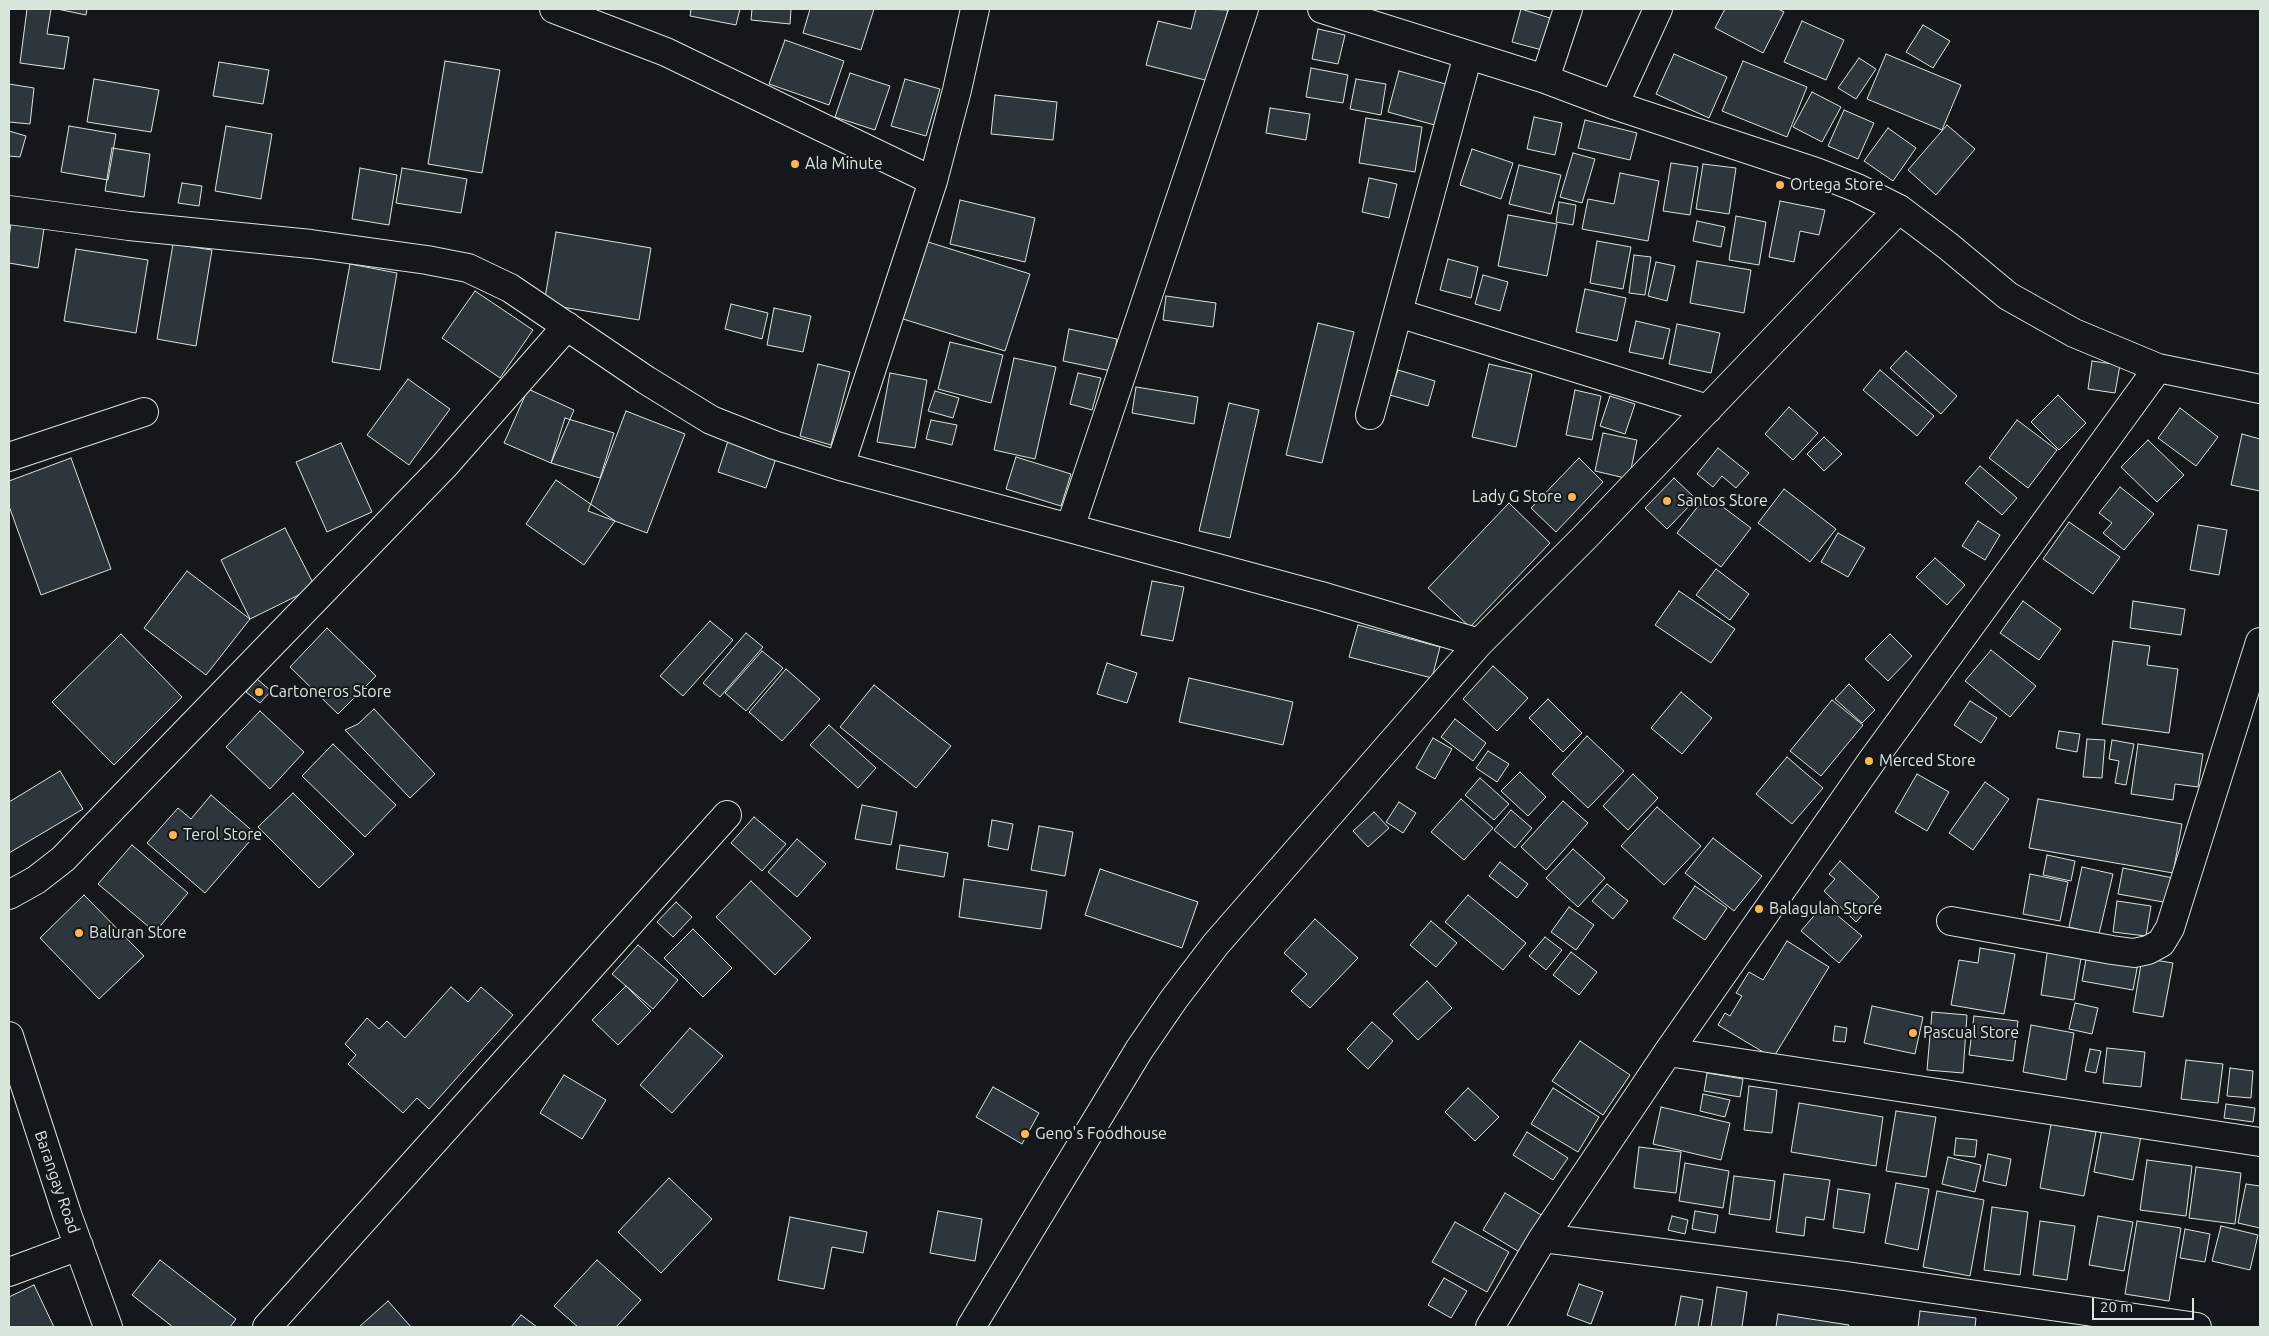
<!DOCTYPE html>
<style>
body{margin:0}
#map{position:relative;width:2269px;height:1336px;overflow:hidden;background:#14181c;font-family:Ubuntu,sans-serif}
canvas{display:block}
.frame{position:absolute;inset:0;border:10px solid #d8e6dc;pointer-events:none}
.scale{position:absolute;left:2092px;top:1298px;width:102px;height:22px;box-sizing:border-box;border:2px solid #d8e6dc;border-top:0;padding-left:6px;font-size:15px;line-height:18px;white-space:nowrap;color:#d8e6dc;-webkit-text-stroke:4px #14181c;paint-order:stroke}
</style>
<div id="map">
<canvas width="2269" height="1336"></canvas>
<div class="frame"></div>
<div class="scale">20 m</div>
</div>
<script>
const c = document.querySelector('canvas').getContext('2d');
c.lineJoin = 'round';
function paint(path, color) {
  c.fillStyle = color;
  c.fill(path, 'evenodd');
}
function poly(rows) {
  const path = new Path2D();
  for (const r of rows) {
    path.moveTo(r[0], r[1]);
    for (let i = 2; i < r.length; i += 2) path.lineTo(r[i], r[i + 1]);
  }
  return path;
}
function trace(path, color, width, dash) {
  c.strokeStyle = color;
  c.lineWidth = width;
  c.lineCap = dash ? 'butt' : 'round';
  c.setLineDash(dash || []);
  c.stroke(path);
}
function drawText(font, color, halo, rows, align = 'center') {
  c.font = font + ' Ubuntu,sans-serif';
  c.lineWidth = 4;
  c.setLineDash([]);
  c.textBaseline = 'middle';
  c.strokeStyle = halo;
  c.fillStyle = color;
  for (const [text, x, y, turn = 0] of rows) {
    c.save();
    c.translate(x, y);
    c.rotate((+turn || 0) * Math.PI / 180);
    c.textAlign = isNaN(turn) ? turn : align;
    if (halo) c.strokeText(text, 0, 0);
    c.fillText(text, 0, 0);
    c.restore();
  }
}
const building = poly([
 [27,9,51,9,47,34,69,37,64,69,20,63,27,9],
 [57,9,87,9,86,15,57,9],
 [691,9,740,9,736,25,690,16,691,9],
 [752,9,791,9,790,24,751,20,752,9],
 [810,9,874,9,861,50,803,33,810,9],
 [1196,9,1228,10,1209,81,1146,65,1158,21,1191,29,1196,9],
 [1521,9,1550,18,1542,50,1512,42,1521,9],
 [1725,9,1778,9,1784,12,1763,53,1715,28,1725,9],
 [1802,21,1844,40,1826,80,1784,62,1802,21],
 [1923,25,1950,41,1933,68,1906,52,1923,25],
 [1318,29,1345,35,1338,64,1312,59,1318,29],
 [785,40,844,61,829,105,769,84,785,40],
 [1674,54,1727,77,1709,118,1656,94,1674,54],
 [1886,54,1961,85,1942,130,1867,99,1886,54],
 [1859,58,1876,69,1856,99,1838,88,1859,58],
 [445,61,500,70,482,173,428,164,445,61],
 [1743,61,1807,87,1787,137,1722,111,1743,61],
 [219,62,269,70,263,104,213,96,219,62],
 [1311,68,1348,75,1343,103,1306,97,1311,68],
 [1399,71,1449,85,1438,126,1388,112,1399,71],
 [850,73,890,86,875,130,835,117,850,73],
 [94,79,159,90,151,132,87,122,94,79],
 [905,79,940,89,926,136,891,126,905,79],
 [1356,79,1386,84,1381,115,1350,109,1356,79],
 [9,84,34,88,30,124,9,122,9,84],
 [1812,92,1841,107,1822,142,1793,127,1812,92],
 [995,95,1057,102,1053,140,991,134,995,95],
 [1270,108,1310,114,1306,140,1266,133,1270,108],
 [1844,110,1874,123,1858,159,1828,146,1844,110],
 [1534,117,1562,123,1555,155,1527,149,1534,117],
 [1366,118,1422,127,1415,172,1359,163,1366,118],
 [1585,120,1637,133,1630,160,1578,148,1585,120],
 [1947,125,1975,149,1936,195,1908,170,1947,125],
 [69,126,116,134,108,180,61,172,69,126],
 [226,126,272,134,261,199,215,191,226,126],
 [1888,128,1916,148,1893,181,1864,161,1888,128],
 [9,131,26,136,20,157,9,156,9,131],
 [112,148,150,154,144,197,105,191,112,148],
 [1472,149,1513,163,1501,199,1460,185,1472,149],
 [1573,153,1595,159,1582,203,1560,197,1573,153],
 [1671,163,1698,167,1690,215,1663,211,1671,163],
 [1703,164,1736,168,1729,214,1696,209,1703,164],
 [1519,165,1561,175,1551,214,1509,204,1519,165],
 [360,168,397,175,389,225,352,219,360,168],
 [402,168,467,179,461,213,396,203,402,168],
 [1620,173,1659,181,1648,241,1582,229,1588,199,1614,204,1620,173],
 [1369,178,1397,184,1389,218,1362,212,1369,178],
 [182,183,202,186,199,206,178,203,182,183],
 [960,200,1035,218,1025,262,950,244,960,200],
 [1780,201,1825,210,1819,235,1800,231,1794,262,1769,257,1780,201],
 [1559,202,1576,205,1573,225,1556,222,1559,202],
 [1508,215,1557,224,1547,276,1498,266,1508,215],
 [1736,216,1766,222,1759,265,1729,260,1736,216],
 [12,217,45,222,38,268,9,263,9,237,12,217],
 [1697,221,1725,227,1721,247,1693,241,1697,221],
 [556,232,651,248,639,320,544,304,556,232],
 [925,241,1030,274,1005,351,900,318,925,241],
 [1597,241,1631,247,1623,289,1590,283,1597,241],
 [173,244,212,250,196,346,157,339,173,244],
 [76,249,148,260,136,333,64,321,76,249],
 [1634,255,1651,257,1645,295,1629,293,1634,255],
 [1448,259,1478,267,1471,298,1440,290,1448,259],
 [1697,261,1751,270,1744,313,1690,303,1697,261],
 [1656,262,1675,266,1667,301,1648,296,1656,262],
 [350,264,397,273,380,370,332,362,350,264],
 [1483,275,1508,282,1500,311,1475,304,1483,275],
 [1585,289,1626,298,1617,341,1576,332,1585,289],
 [475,291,533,330,500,378,442,338,475,291],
 [1166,296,1216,303,1213,327,1163,320,1166,296],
 [731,304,768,313,762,339,725,329,731,304],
 [774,308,811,316,803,352,767,345,774,308],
 [1636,321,1670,329,1663,359,1629,352,1636,321],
 [1318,323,1354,332,1322,463,1286,455,1318,323],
 [1677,324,1720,333,1711,373,1669,364,1677,324],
 [1069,329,1117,339,1111,371,1063,361,1069,329],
 [950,342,1003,355,991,403,938,389,950,342],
 [1906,351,1957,396,1941,414,1890,368,1906,351],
 [1014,358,1056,367,1035,459,994,450,1014,358],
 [2092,361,2120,365,2115,393,2088,389,2092,361],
 [818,364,850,372,831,445,800,436,818,364],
 [1489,364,1532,374,1516,447,1472,437,1489,364],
 [1398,370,1435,381,1428,406,1390,395,1398,370],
 [1880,370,1934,416,1917,436,1863,390,1880,370],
 [890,373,927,380,915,448,877,442,890,373],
 [1078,373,1101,378,1092,410,1070,404,1078,373],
 [408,379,450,409,409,465,367,435,408,379],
 [1136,387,1198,397,1194,424,1132,413,1136,387],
 [528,389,574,410,551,463,504,443,528,389],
 [1575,390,1601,396,1592,440,1566,435,1575,390],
 [935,391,959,398,953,418,928,411,935,391],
 [2058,395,2086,423,2059,450,2031,422,2058,395],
 [1610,396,1635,404,1625,434,1600,426,1610,396],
 [1229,403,1259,410,1230,538,1199,531,1229,403],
 [1789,407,1818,433,1793,460,1765,434,1789,407],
 [2180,408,2218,437,2196,466,2158,438,2180,408],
 [626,411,685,434,647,533,588,511,626,411],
 [565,418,614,433,600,478,551,463,565,418],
 [931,420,957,425,952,445,926,439,931,420],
 [2017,420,2057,450,2028,488,1989,458,2017,420],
 [1603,433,1637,440,1629,479,1595,471,1603,433],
 [2242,434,2260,439,2260,491,2231,485,2242,434],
 [1824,437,1842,454,1824,471,1807,454,1824,437],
 [729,438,777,455,766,488,718,472,729,438],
 [2148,440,2184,475,2157,502,2121,467,2148,440],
 [341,443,372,512,327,532,296,462,341,443],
 [1718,448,1749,473,1736,488,1722,476,1713,487,1697,474,1718,448],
 [1016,457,1071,474,1061,506,1006,489,1016,457],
 [71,458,111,569,41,595,9,506,9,481,71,458],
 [1579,458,1603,482,1556,532,1531,508,1579,458],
 [1980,466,2017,498,2002,515,1965,483,1980,466],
 [1674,478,1696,499,1667,529,1645,508,1674,478],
 [556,480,615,521,584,565,526,524,556,480],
 [2120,487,2154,514,2124,550,2103,533,2112,523,2099,513,2120,487],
 [1784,489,1836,529,1810,562,1758,523,1784,489],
 [1707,495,1751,528,1721,567,1677,533,1707,495],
 [1509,503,1550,543,1470,627,1428,588,1509,503],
 [1978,521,2000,535,1985,560,1962,546,1978,521],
 [2069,522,2120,557,2093,594,2043,559,2069,522],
 [2198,525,2227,530,2219,575,2190,570,2198,525],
 [285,528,315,587,250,619,221,560,285,528],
 [1838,533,1865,548,1848,577,1821,562,1838,533],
 [1935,558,1965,585,1947,605,1916,577,1935,558],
 [1716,569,1749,594,1730,620,1696,595,1716,569],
 [187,571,250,619,206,675,144,628,187,571],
 [1152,581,1184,587,1173,641,1141,635,1152,581],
 [1679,591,1735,629,1711,663,1655,625,1679,591],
 [2023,601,2061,629,2039,660,2000,633,2023,601],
 [2133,601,2185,609,2181,635,2130,628,2133,601],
 [710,621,733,640,683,696,660,676,710,621],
 [1358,625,1440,647,1432,678,1349,657,1358,625],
 [327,628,376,676,338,714,290,667,327,628],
 [746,633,763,647,720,697,703,683,746,633],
 [121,634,182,697,114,765,52,702,121,634],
 [1890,634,1912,656,1888,681,1865,659,1890,634],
 [2113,641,2150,646,2147,665,2178,669,2169,733,2102,724,2113,641],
 [1991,650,2036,686,2010,717,1965,681,1991,650],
 [762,651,783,668,746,711,725,693,762,651],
 [1107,663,1137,673,1127,703,1097,694,1107,663],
 [1493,666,1528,698,1497,731,1463,699,1493,666],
 [786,669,820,699,782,741,749,712,786,669],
 [1189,678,1293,702,1283,745,1179,722,1189,678],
 [257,679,271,691,260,703,246,692,257,679],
 [1849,684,1875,710,1862,723,1835,699,1849,684],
 [874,685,951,746,916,788,840,727,874,685],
 [1681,692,1712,718,1682,754,1651,728,1681,692],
 [1548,699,1582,733,1563,752,1529,718,1548,699],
 [1832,700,1863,725,1821,776,1790,751,1832,700],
 [1970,701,1997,718,1981,743,1954,725,1970,701],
 [374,709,435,774,410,798,345,730,358,724,374,709],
 [260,711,304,752,270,789,226,747,260,711],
 [1455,719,1486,743,1473,761,1441,737,1455,719],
 [829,725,876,768,858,788,810,745,829,725],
 [2059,731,2080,734,2077,752,2056,748,2059,731],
 [1587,736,1624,771,1588,808,1552,774,1587,736],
 [1433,738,1452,749,1435,779,1416,768,1433,738],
 [2087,739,2105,740,2102,778,2083,777,2087,739],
 [2112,740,2134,744,2126,785,2115,783,2119,761,2109,759,2112,740],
 [333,744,396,805,365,837,302,776,333,744],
 [2138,744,2203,754,2198,787,2175,784,2173,800,2131,794,2138,744],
 [1488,751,1509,764,1497,782,1476,768,1488,751],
 [1787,757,1823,788,1792,824,1756,794,1787,757],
 [60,771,83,809,9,853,9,802,60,771],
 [1520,772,1546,797,1528,816,1501,791,1520,772],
 [1633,774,1658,798,1628,830,1603,806,1633,774],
 [1917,774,1949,792,1927,831,1895,812,1917,774],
 [1480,778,1509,804,1494,820,1465,795,1480,778],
 [1985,782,2009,799,1973,850,1949,833,1985,782],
 [293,793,354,854,319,888,258,827,293,793],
 [211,795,256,834,205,893,147,843,178,808,191,819,211,795],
 [1461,799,1493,828,1464,860,1431,832,1461,799],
 [2038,799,2182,824,2173,873,2029,848,2038,799],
 [1563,801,1588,823,1546,870,1521,847,1563,801],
 [1399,802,1416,813,1403,833,1386,822,1399,802],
 [862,805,897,812,891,845,855,839,862,805],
 [1657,807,1701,846,1664,885,1621,846,1657,807],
 [1511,810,1532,828,1515,848,1494,830,1511,810],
 [1374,812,1389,828,1368,847,1353,831,1374,812],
 [754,817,786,844,762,871,731,843,754,817],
 [992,820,1013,824,1008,850,988,846,992,820],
 [1039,826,1073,832,1065,876,1031,870,1039,826],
 [1713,838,1762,876,1734,911,1685,873,1713,838],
 [797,839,826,864,797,897,768,872,797,839],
 [132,845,188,893,155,932,98,884,132,845],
 [900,845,948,853,944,877,896,869,900,845],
 [1573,849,1605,878,1578,907,1546,878,1573,849],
 [2047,855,2075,861,2071,881,2043,875,2047,855],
 [1840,861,1879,897,1856,922,1824,891,1835,879,1829,874,1840,861],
 [1500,862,1528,884,1517,898,1489,876,1500,862],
 [2082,867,2113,874,2099,934,2069,927,2082,867],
 [2123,868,2173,878,2169,903,2118,894,2123,868],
 [1100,869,1198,902,1182,948,1085,915,1100,869],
 [2030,874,2068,882,2060,921,2023,914,2030,874],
 [964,879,1047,891,1041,929,959,917,964,879],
 [751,881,811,938,775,975,716,917,751,881],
 [1607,884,1628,901,1613,919,1592,901,1607,884],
 [1695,886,1727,908,1705,940,1673,918,1695,886],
 [84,895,144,956,99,999,40,938,84,895],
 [1468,895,1526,943,1503,970,1445,922,1468,895],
 [2117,901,2151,906,2146,936,2113,932,2117,901],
 [676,902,692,917,673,937,657,922,676,902],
 [1824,904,1862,936,1839,963,1801,931,1824,904],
 [1569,907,1594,925,1576,950,1551,932,1569,907],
 [1315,919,1358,958,1310,1008,1291,991,1307,974,1284,953,1315,919],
 [1431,921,1457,943,1436,967,1410,945,1431,921],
 [693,929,732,968,703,997,664,958,693,929],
 [1545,937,1562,950,1546,970,1529,956,1545,937],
 [1787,941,1829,967,1773,1058,1718,1025,1725,1013,1730,1016,1742,996,1736,993,1749,972,1763,980,1787,941],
 [638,945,678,980,653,1009,612,974,638,945],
 [2048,947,2082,952,2074,1000,2041,995,2048,947],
 [1980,948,2015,954,2004,1014,1951,1005,1959,960,1978,963,1980,948],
 [2088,949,2139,958,2133,990,2082,981,2088,949],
 [1571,952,1597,972,1579,995,1553,975,1571,952],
 [2142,958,2173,963,2163,1017,2133,1012,2142,958],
 [1427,981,1452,1008,1418,1040,1393,1014,1427,981],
 [626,986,651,1011,618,1045,592,1020,626,986],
 [451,987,468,1002,481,987,513,1015,429,1109,417,1098,403,1113,348,1064,356,1055,345,1044,367,1018,379,1029,387,1021,405,1038,451,987],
 [2075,1003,2098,1008,2092,1034,2069,1029,2075,1003],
 [1872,1006,1923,1017,1915,1054,1864,1043,1872,1006],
 [1932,1012,1967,1015,1963,1073,1927,1070,1932,1012],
 [1974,1016,2018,1021,2013,1061,1969,1055,1974,1016],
 [1372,1022,1393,1041,1368,1069,1347,1049,1372,1022],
 [2031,1025,2074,1033,2066,1080,2023,1072,2031,1025],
 [1835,1026,1847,1028,1845,1042,1833,1041,1835,1026],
 [690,1028,723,1056,672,1113,640,1085,690,1028],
 [1580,1041,1630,1075,1603,1115,1552,1081,1580,1041],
 [2107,1048,2145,1052,2141,1087,2103,1083,2107,1048],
 [2090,1049,2101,1051,2096,1073,2085,1071,2090,1049],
 [2186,1060,2223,1064,2218,1103,2181,1099,2186,1060],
 [2230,1068,2253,1071,2251,1098,2227,1096,2230,1068],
 [1707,1073,1743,1079,1740,1097,1704,1091,1707,1073],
 [564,1075,606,1100,582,1139,540,1113,564,1075],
 [1749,1086,1777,1090,1772,1133,1744,1130,1749,1086],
 [993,1087,1039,1113,1022,1144,976,1117,993,1087],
 [1468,1088,1499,1117,1475,1141,1445,1112,1468,1088],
 [1553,1088,1599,1117,1578,1152,1531,1124,1553,1088],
 [1703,1094,1730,1100,1725,1117,1700,1111,1703,1094],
 [1799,1103,1883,1117,1876,1166,1791,1152,1799,1103],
 [2226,1104,2255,1108,2253,1122,2224,1118,2226,1104],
 [1661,1107,1730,1123,1721,1160,1653,1144,1661,1107],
 [1896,1111,1936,1117,1926,1177,1886,1171,1896,1111],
 [2051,1124,2096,1132,2084,1196,2040,1188,2051,1124],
 [2102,1129,2141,1136,2133,1180,2094,1172,2102,1129],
 [1527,1132,1568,1158,1553,1180,1513,1155,1527,1132],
 [1956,1138,1977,1140,1975,1157,1954,1155,1956,1138],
 [1639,1147,1681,1152,1676,1193,1634,1188,1639,1147],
 [1988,1154,2011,1159,2006,1186,1983,1181,1988,1154],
 [1948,1157,1981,1165,1975,1192,1942,1184,1948,1157],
 [2147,1160,2192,1166,2186,1216,2140,1210,2147,1160],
 [1685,1163,1729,1171,1723,1208,1679,1201,1685,1163],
 [2196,1167,2241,1173,2235,1224,2189,1218,2196,1167],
 [1784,1174,1830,1180,1824,1220,1806,1217,1804,1236,1776,1232,1784,1174],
 [1734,1176,1775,1181,1770,1220,1729,1214,1734,1176],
 [669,1178,712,1219,661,1273,618,1232,669,1178],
 [1896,1183,1929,1189,1918,1250,1885,1243,1896,1183],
 [2246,1184,2260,1186,2260,1228,2238,1223,2246,1184],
 [1838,1189,1870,1194,1864,1233,1833,1228,1838,1189],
 [1937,1191,1984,1200,1970,1276,1923,1267,1937,1191],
 [1505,1193,1543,1216,1521,1253,1483,1230,1505,1193],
 [1992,1207,2028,1212,2020,1275,1984,1270,1992,1207],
 [938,1211,982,1219,975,1261,930,1253,938,1211],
 [1695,1211,1718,1215,1715,1233,1692,1229,1695,1211],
 [1672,1216,1688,1220,1685,1234,1668,1230,1672,1216],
 [2098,1216,2133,1222,2124,1271,2089,1265,2098,1216],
 [790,1217,867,1232,863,1253,832,1247,824,1289,778,1280,790,1217],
 [2040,1221,2075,1226,2067,1280,2033,1275,2040,1221],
 [2137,1221,2181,1228,2169,1301,2125,1294,2137,1221],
 [1455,1222,1509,1252,1487,1292,1432,1262,1455,1222],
 [2221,1226,2258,1235,2250,1270,2212,1261,2221,1226],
 [2185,1229,2210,1234,2205,1262,2180,1258,2185,1229],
 [160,1260,236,1319,230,1327,173,1327,132,1295,160,1260],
 [597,1260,641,1300,616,1327,578,1327,554,1306,597,1260],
 [1444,1278,1467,1291,1451,1318,1428,1305,1444,1278],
 [1579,1284,1603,1292,1591,1324,1567,1315,1579,1284],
 [34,1285,54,1327,9,1327,9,1297,34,1285],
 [1717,1287,1747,1292,1742,1327,1711,1327,1717,1287],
 [1681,1296,1703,1300,1698,1327,1675,1327,1681,1296],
 [388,1301,411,1327,359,1327,388,1301],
 [1920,1311,1976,1318,1975,1327,1918,1327,1920,1311],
 [1778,1314,1849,1325,1848,1327,1776,1327,1778,1314],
 [521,1315,537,1327,511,1327,521,1315]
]);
paint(building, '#2c363c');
trace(building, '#d8e6dc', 1);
const minor = poly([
 [554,9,666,52,933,181],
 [1322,9,1545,79,1614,105,1816,172,1857,188,1899,209,1948,246,2008,296,2074,333,2158,368,2260,389],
 [1545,79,1568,9],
 [1614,105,1658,9],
 [9,210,129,226,311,244,427,260,468,268,510,288,646,380,711,420,774,445,840,466,1321,596,1479,643],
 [1398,313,1708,409],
 [1370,415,1468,55],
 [9,457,144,412],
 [840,466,933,181,957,90,975,9],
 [1070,528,1244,9],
 [9,895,36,880,63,859,444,466,567,326],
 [1951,921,2112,950,2134,953,2148,950,2161,943,2170,928,2260,642],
 [9,1036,67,1214,108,1327],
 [1668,1052,2260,1142],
 [1543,1238,1845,1276,2197,1327],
 [9,1272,79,1246],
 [267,1327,727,815],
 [971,1327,1139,1050,1174,999,1216,944,1479,643,1585,537,1899,209],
 [1490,1327,1543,1238,1668,1052,1871,762,2158,368]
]);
trace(minor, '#d8e6dc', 30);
trace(minor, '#14181c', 28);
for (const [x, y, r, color] of [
 [795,164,5,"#ffb74d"],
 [1780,185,5,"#ffb74d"],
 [1572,497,5,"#ffb74d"],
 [1667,501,5,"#ffb74d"],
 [259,692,5,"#ffb74d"],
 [1869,761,5,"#ffb74d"],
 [173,835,5,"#ffb74d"],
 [1759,909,5,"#ffb74d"],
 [79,933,5,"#ffb74d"],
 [1913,1033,5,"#ffb74d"],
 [1025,1134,5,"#ffb74d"]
]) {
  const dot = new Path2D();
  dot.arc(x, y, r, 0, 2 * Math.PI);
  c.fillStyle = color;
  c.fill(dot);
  trace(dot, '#14181c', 2);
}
drawText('16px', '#d8e6dc', '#14181c', [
 ["Ala Minute",805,164],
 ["Ortega Store",1790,185],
 ["Lady G Store",1562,497,"right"],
 ["Santos Store",1677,501],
 ["Cartoneros Store",269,692],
 ["Merced Store",1879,761],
 ["Terol Store",183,835],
 ["Balagulan Store",1769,909],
 ["Baluran Store",89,933],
 ["Pascual Store",1923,1033],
 ["Geno's Foodhouse",1035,1134]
], 'left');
drawText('16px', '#d8e6dc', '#14181c', [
 ["Barangay Road",57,1182,71]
]);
</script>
